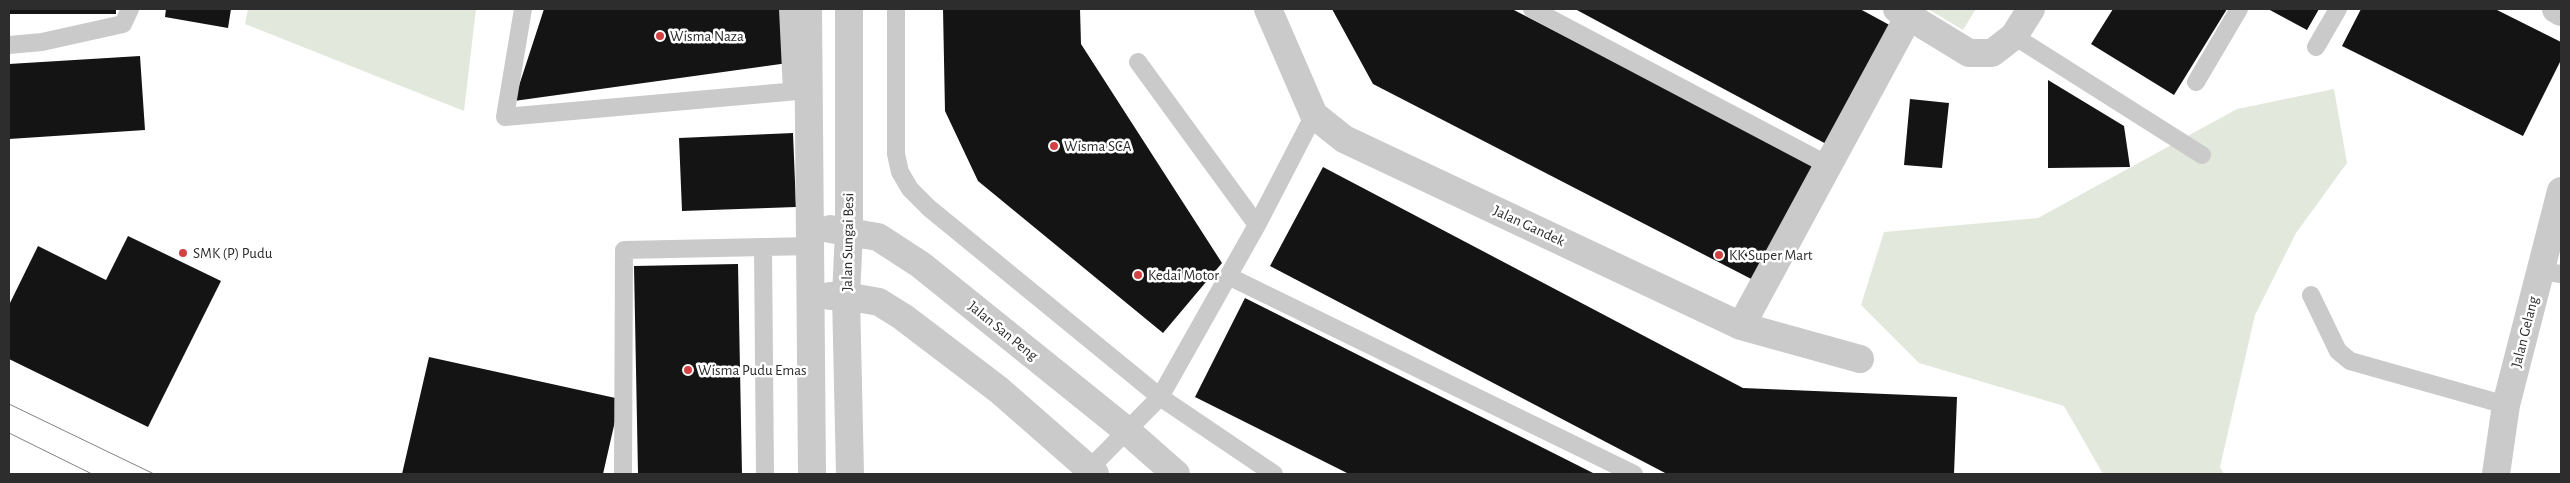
<!DOCTYPE html>
<style>
body{margin:0}
#map{position:relative;width:2570px;height:483px;overflow:hidden;background:#fff;font-family:"Alegreya Sans",sans-serif}
canvas{display:block}
.frame{position:absolute;inset:0;border:10px solid #2d2d2d;pointer-events:none}
</style>
<div id="map">
<canvas width="2570" height="483"></canvas>
<div class="frame"></div>
</div>
<script>
const c = document.querySelector('canvas').getContext('2d');
c.lineJoin = 'round';
function paint(path, color) {
  c.fillStyle = color;
  c.fill(path, 'evenodd');
}
function poly(rows) {
  const path = new Path2D();
  for (const r of rows) {
    path.moveTo(r[0], r[1]);
    for (let i = 2; i < r.length; i += 2) path.lineTo(r[i], r[i + 1]);
  }
  return path;
}
function trace(path, color, width, dash) {
  c.strokeStyle = color;
  c.lineWidth = width;
  c.lineCap = dash ? 'butt' : 'round';
  c.setLineDash(dash || []);
  c.stroke(path);
}
function drawText(font, color, halo, rows, align = 'center') {
  c.font = font + ' "Alegreya Sans",sans-serif';
  c.lineWidth = 5;
  c.setLineDash([]);
  c.textBaseline = 'middle';
  c.strokeStyle = halo;
  c.fillStyle = color;
  for (const [text, x, y, turn = 0] of rows) {
    c.save();
    c.translate(x, y);
    c.rotate((+turn || 0) * Math.PI / 180);
    c.textAlign = isNaN(turn) ? turn : align;
    if (halo) c.strokeText(text, 0, 0);
    c.fillText(text, 0, 0);
    c.restore();
  }
}
paint(poly([
 [248,9,476,9,464,111,245,24],
 [1928,9,1976,9,1963,30],
 [2334,89,2347,163,2296,233,2255,315,2220,467,2224,474,2103,474,2064,406,1919,363,1861,305,1884,232,2038,218,2237,109]
]), '#e2e9dc');
paint(poly([
 [9,9,116,9,116,14,9,14],
 [166,9,231,9,228,28,165,17],
 [544,9,783,9,788,63,514,101],
 [943,9,1080,9,1081,44,1222,263,1163,333,978,181,945,111],
 [1332,9,1512,9,1821,168,1761,284,1373,84],
 [1575,9,1860,9,1895,28,1830,146],
 [2113,9,2227,9,2174,95,2091,44],
 [2268,9,2319,9,2307,30],
 [2361,9,2495,9,2561,42,2561,60,2523,136,2342,46],
 [140,56,145,130,9,139,9,64],
 [2048,80,2124,126,2130,167,2048,168],
 [1910,99,1949,103,1942,168,1904,165],
 [793,133,796,207,682,211,679,138],
 [1323,167,1743,388,1957,397,1954,474,1667,474,1270,266],
 [128,236,221,281,148,427,9,359,9,305,38,246,106,280],
 [738,264,742,474,638,474,634,266],
 [1245,298,1595,474,1349,474,1195,397],
 [429,357,620,399,603,474,402,474]
]), '#141414');
trace(poly([
 [523,9,505,117,809,90],
 [788,9,792,91],
 [896,9,896,154,900,172,910,189,929,208,1160,397,1274,474],
 [1532,9,1828,165],
 [2014,36,2202,155],
 [9,45,42,42,123,24,130,9],
 [2316,47,2338,9],
 [1138,62,1257,225],
 [2196,82,2239,9],
 [763,248,765,474],
 [2540,271,2561,274],
 [1228,276,1634,474],
 [2311,295,2338,351,2350,361,2506,405],
 [1089,469,1160,397,1257,225,1314,115],
 [623,474,624,250,811,246]
]), '#cacaca', 18);
trace(poly([
 [1268,9,1314,115,1344,139,1741,326,1860,359],
 [1897,9,1969,53,1992,53,2014,36,2031,9],
 [2556,9,2561,12],
 [1741,326,1909,16],
 [2496,474,2506,405,2561,191]
]), '#cacaca', 28);
trace(poly([
 [808,9,812,474],
 [849,9,849,231,846,296,850,474],
 [830,229,878,237,921,265,1126,430,1176,474],
 [830,296,846,296,879,302,903,317,999,390,1095,474]
]), '#cacaca', 28);
trace(poly([
 [9,404,154,474],
 [9,433,92,474]
]), '#828282', 1);
for (const [x, y, r, color] of [
 [660,36,5,"#d24143"],
 [1054,146,5,"#d24143"],
 [183,253,5,"#d24143"],
 [1719,255,5,"#d24143"],
 [1138,275,5,"#d24143"],
 [688,370,5,"#d24143"]
]) {
  const dot = new Path2D();
  dot.arc(x, y, r, 0, 2 * Math.PI);
  c.fillStyle = color;
  c.fill(dot);
  trace(dot, '#fff', 2);
}
drawText('15px', '#2d2d2d', '#fff', [
 ["Wisma Naza",670,36],
 ["Wisma SCA",1064,146],
 ["SMK (P) Pudu",193,253],
 ["KK Super Mart",1729,255],
 ["Kedai Motor",1148,275],
 ["Wisma Pudu Emas",698,370]
], 'left');
drawText('15px', '#2d2d2d', '#fff', [
 ["Jalan Gandek",1529,226,25],
 ["Jalan Sungai Besi",848,242,-89],
 ["Jalan San Peng",1003,331,39],
 ["Jalan Gelang",2525,332,-76]
]);
</script>
